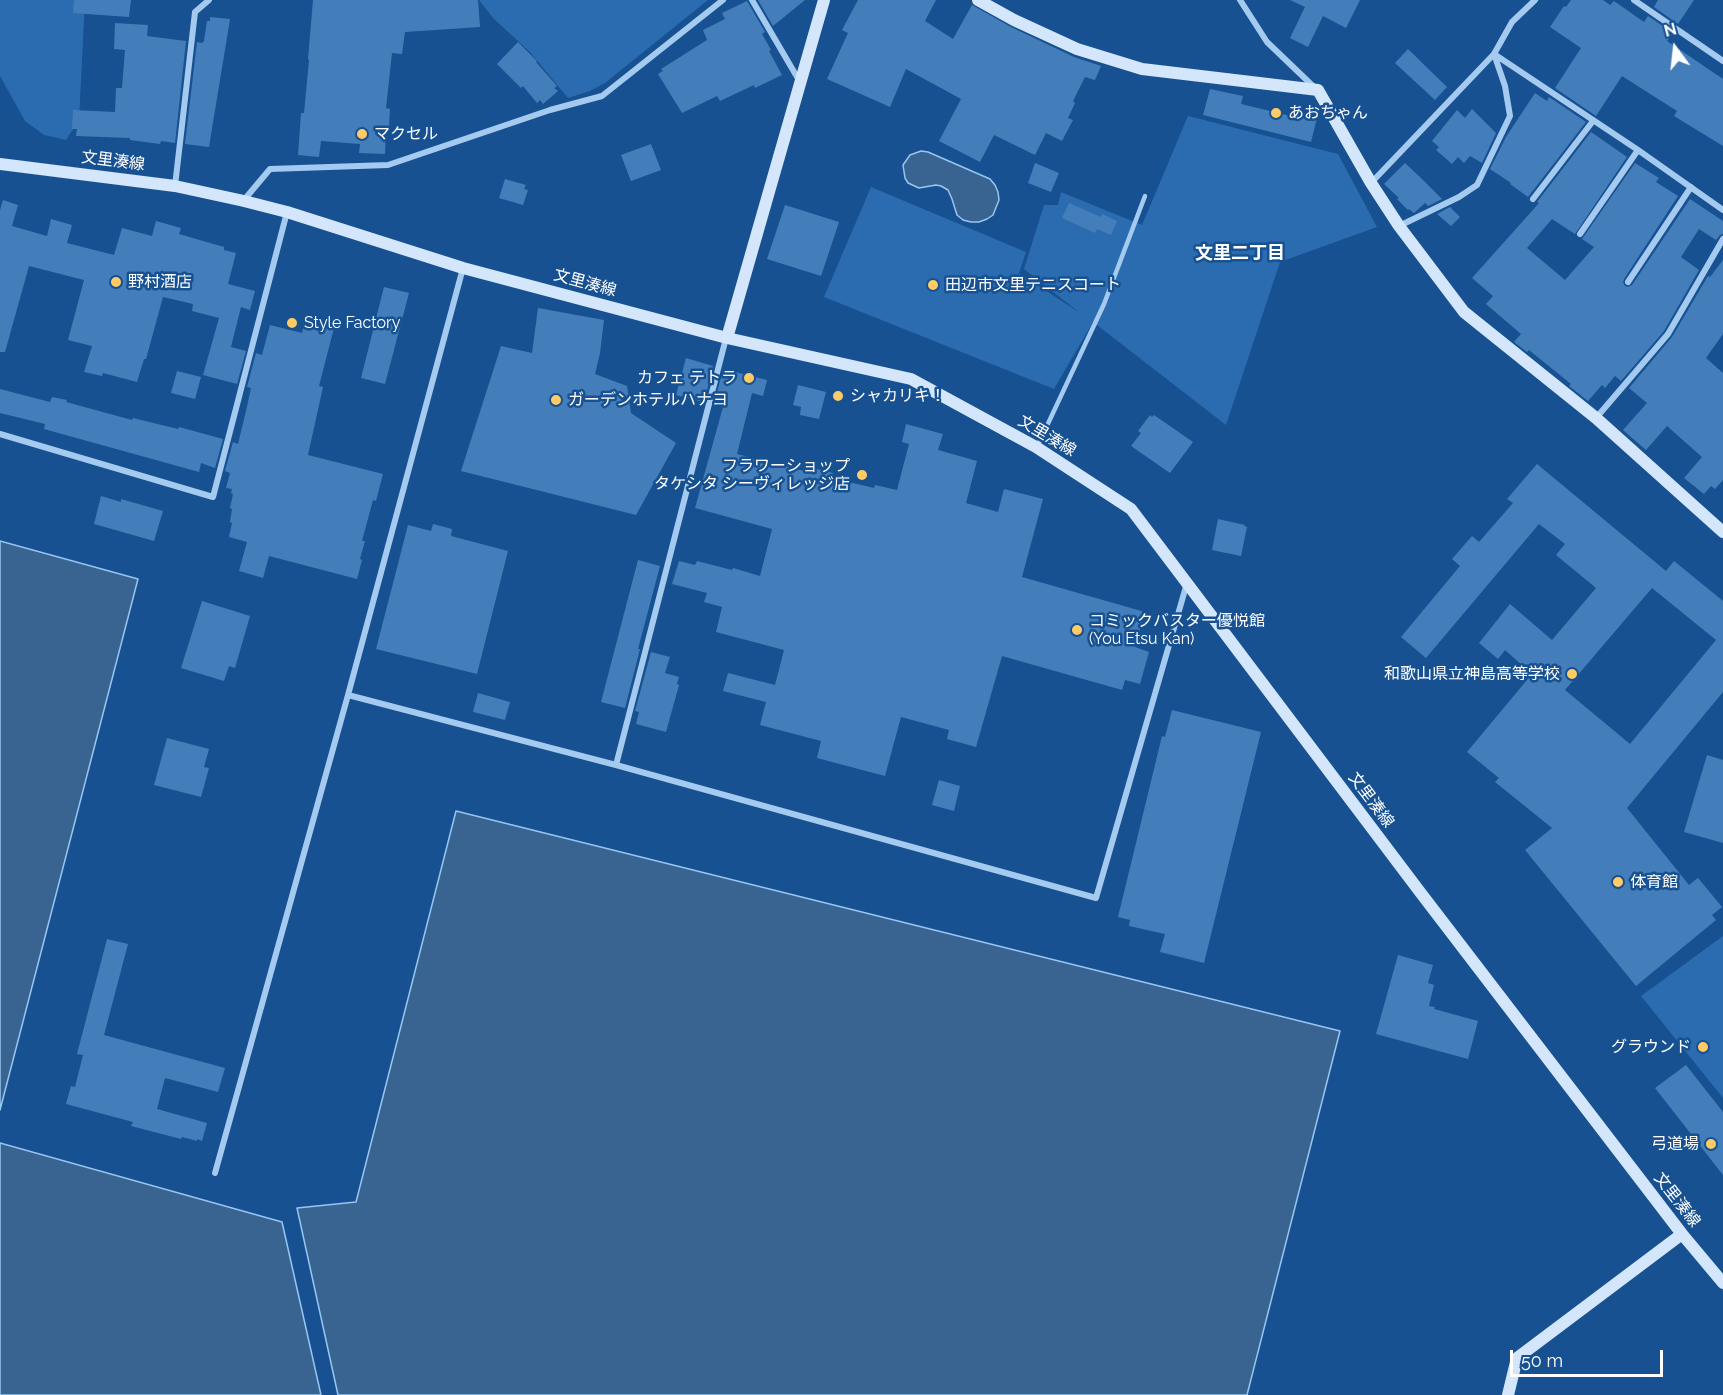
<!DOCTYPE html>
<meta charset="utf-8">
<style>
body{margin:0}
#map{position:relative;width:1723px;height:1395px;overflow:hidden;background:#175191;font-family:Raleway,sans-serif}
canvas{display:block}
.north{position:absolute;left:1645px;top:18px;width:60px;height:60px;-webkit-text-stroke:4px #175191;paint-order:stroke;rotate:345deg;font-size:16px;font-weight:700;line-height:24px;text-align:center;color:#fff}
.north::after{content:'';display:block;margin:auto;width:21px;height:27px;background:#fff;clip-path:polygon(50% 0,100% 100%,50% 72%,0 100%)}
.scale{position:absolute;left:1510px;top:1350px;width:153px;height:27px;box-sizing:border-box;border:3px solid #fff;border-top:0;padding-left:8px;font-size:18px;line-height:21px;white-space:nowrap;color:#fff;-webkit-text-stroke:4px #175191;paint-order:stroke}
</style>
<div id="map">
<canvas width="1723" height="1395"></canvas>
<div class="north">N</div>
<div class="scale">50 m</div>
</div>
<script>
const c = document.querySelector('canvas').getContext('2d');
c.lineJoin = 'round';
function paint(path, color) {
  c.fillStyle = color;
  c.fill(path, 'evenodd');
}
function poly(rows) {
  const path = new Path2D();
  for (const r of rows) {
    path.moveTo(r[0], r[1]);
    for (let i = 2; i < r.length; i += 2) path.lineTo(r[i], r[i + 1]);
  }
  return path;
}
function trace(path, color, width, dash) {
  c.strokeStyle = color;
  c.lineWidth = width;
  c.lineCap = dash ? 'butt' : 'round';
  c.setLineDash(dash || []);
  c.stroke(path);
}
function drawText(font, color, halo, rows, align = 'center') {
  c.font = font + ' Raleway,"Noto Sans JP",sans-serif';
  c.lineWidth = 5;
  c.setLineDash([]);
  c.textBaseline = 'middle';
  c.strokeStyle = halo;
  c.fillStyle = color;
  for (const [text, x, y, turn = 0] of rows) {
    c.save();
    c.translate(x, y);
    c.rotate((+turn || 0) * Math.PI / 180);
    c.textAlign = isNaN(turn) ? turn : align;
    if (halo) c.strokeText(text, 0, 0);
    c.fillText(text, 0, 0);
    c.restore();
  }
}
paint(poly([
 [0,0,85,0,79,120,66,140,44,135,25,121,0,76],
 [479,0,708,0,605,83,590,91,568,98,530,52,494,19],
 [1188,116,1338,154,1377,227,1280,262,1226,425,1093,322,1054,389,824,297,871,187,1026,252,1019,273,1080,313,1024,269,1044,205,1058,205,1061,192,1142,225],
 [1723,936,1723,1098,1641,996]
]), '#2a6caf');
const water = poly([
 [921,151,928,152,990,179,995,185,998,192,999,200,993,215,987,219,979,222,971,222,963,220,957,215,952,199,948,190,941,186,936,185,919,188,908,183,905,178,903,165,910,155,921,151],
 [0,541,138,579,0,1110,0,541],
 [456,811,1340,1031,1247,1395,338,1395,297,1208,356,1202,456,811],
 [0,1143,282,1222,321,1395,0,1395,0,1143]
]);
paint(water, '#396492');
trace(water, '#97c6f2', 1.5);
paint(poly([
 [74,0,131,0,129,17,73,13],
 [313,0,478,0,480,27,405,32,402,54,392,53,386,108,390,109,389,126,386,126,385,154,359,153,360,144,321,141,319,157,298,155,301,113,304,113,309,60,308,59],
 [758,0,805,0,773,26],
 [858,0,936,0,925,21,953,39,972,5,1011,27,1074,57,1101,66,1095,80,1085,77,1073,101,1075,103,1068,118,1073,120,1062,141,1046,133,1035,155,994,135,980,162,939,141,961,99,906,69,890,107,827,79,848,33,842,30],
 [1290,0,1360,0,1346,28,1323,16,1308,47,1290,38,1305,7],
 [1571,0,1603,0,1610,5,1614,1,1644,22,1648,16,1673,33,1667,41,1723,79,1723,146,1674,116,1677,111,1622,76,1596,116,1555,88,1581,48,1550,27,1564,6,1566,7],
 [1658,0,1694,0,1678,24,1654,7],
 [747,1,765,32,762,34,771,50,769,51,782,75,755,88,754,85,720,101,717,96,682,113,658,74,663,71,661,69,707,40,703,30,725,19,722,13],
 [210,17,230,19,209,147,185,144,197,42,202,43,204,41,207,21,210,21],
 [115,23,148,25,147,36,186,41,175,143,161,141,160,144,130,140,130,138,76,136,77,129,72,129,73,110,115,112,116,88,122,88,125,50,114,49],
 [518,42,537,61,536,62,557,86,554,88,558,91,543,104,540,100,537,103,523,86,521,88,497,64],
 [1408,49,1447,87,1435,100,1395,63],
 [1210,89,1243,96,1241,104,1295,117,1296,113,1317,118,1311,142,1203,115],
 [1535,93,1547,101,1549,97,1586,122,1528,197,1510,184,1511,183,1490,169,1506,137],
 [1472,109,1496,133,1482,163,1470,156,1464,163,1458,157,1452,164,1436,150,1439,147,1432,141,1457,110,1465,118],
 [1591,132,1627,157,1575,234,1552,219,1527,248,1565,280,1594,247,1582,239,1635,163,1659,178,1656,182,1678,196,1624,279,1623,282,1625,286,1628,287,1632,285,1690,199,1723,221,1723,234,1720,235,1716,240,1699,229,1681,257,1699,270,1664,331,1621,381,1615,376,1605,388,1602,385,1588,401,1569,386,1571,384,1529,350,1527,352,1514,342,1521,334,1486,304,1493,296,1472,278,1539,203,1537,202],
 [651,144,661,170,631,181,621,155],
 [1035,163,1059,173,1051,192,1028,183],
 [1405,163,1422,179,1442,199,1428,206,1425,203,1414,213,1409,209,1408,210,1397,199,1399,198,1384,184],
 [505,179,526,185,524,189,528,190,523,205,499,198],
 [3,200,18,205,12,226,47,236,51,219,72,225,67,243,114,255,122,228,152,236,156,221,181,228,179,234,224,247,224,250,236,253,228,284,255,291,250,310,241,307,231,347,246,351,237,384,203,375,219,318,192,311,193,304,163,297,146,359,144,359,137,382,103,373,102,376,84,372,92,346,68,340,84,280,29,266,5,352,0,352,0,210],
 [1069,203,1101,217,1102,214,1117,221,1111,235,1097,229,1095,233,1062,218],
 [785,205,839,222,821,276,767,259],
 [1450,207,1460,217,1451,226,1437,214],
 [1723,260,1723,334,1706,358,1723,373,1723,480,1715,489,1711,486,1704,494,1684,478,1702,457,1667,426,1646,450,1623,430,1647,403,1629,388,1672,337,1708,276,1710,277],
 [384,287,409,293,385,384,361,378],
 [538,308,604,320,600,353,595,374,627,386,631,413,676,443,636,515,461,471,501,346,532,353],
 [305,321,334,328,319,386,323,387,308,455,383,474,376,501,373,500,362,541,365,541,360,559,362,560,357,579,269,556,263,578,239,571,247,542,229,537,232,523,230,522,232,509,230,508,233,494,231,493,232,489,226,488,230,473,225,471,233,442,238,444,246,411,251,388,247,387,256,353,262,355,270,325,302,333],
 [686,358,713,366,704,402,676,395],
 [723,369,767,380,763,396,752,393,737,454,804,471,805,466,833,473,832,476,837,477,836,479,874,488,875,485,897,490,909,444,902,442,906,424,943,434,938,450,977,461,966,503,998,512,1004,489,1043,499,1022,577,1145,612,1135,647,1149,652,1140,684,1125,680,1122,690,1002,656,976,747,947,739,949,730,901,717,885,776,817,758,821,741,760,725,766,702,723,691,728,673,775,685,784,650,716,632,722,607,704,602,707,593,672,584,679,561,695,565,697,561,732,570,733,568,760,576,772,529,695,508,723,407,714,405],
 [177,371,201,377,195,399,171,393],
 [798,385,826,392,819,419,800,415,801,407,793,405],
 [0,389,50,402,52,397,67,400,66,402,132,420,133,418,178,429,179,427,223,439,215,468,201,463,199,472,44,429,45,424,0,413],
 [1150,415,1152,417,1154,415,1193,442,1170,473,1131,446,1141,433,1138,431],
 [1537,464,1666,571,1674,561,1723,601,1723,692,1627,808,1689,885,1698,878,1722,907,1712,915,1716,920,1636,986,1525,850,1552,828,1495,782,1499,778,1467,752,1532,674,1505,650,1498,659,1479,643,1510,604,1552,640,1596,588,1556,555,1565,544,1539,524,1426,658,1401,637,1460,566,1452,559,1472,536,1479,542,1513,503,1507,499],
 [1652,588,1716,640,1630,744,1565,690],
 [101,496,121,502,121,499,163,511,154,541,94,524],
 [1218,519,1245,525,1244,526,1247,527,1241,556,1212,550],
 [433,524,452,529,451,536,508,551,477,674,376,649,408,525,431,531],
 [638,560,660,566,638,649,640,649,625,708,601,702],
 [202,601,250,616,235,668,229,666,224,681,181,668],
 [651,652,670,657,665,673,679,677,677,684,679,685,666,732,636,724,639,712,635,711],
 [478,693,510,702,505,720,473,712],
 [1172,710,1261,732,1204,963,1160,952,1165,934,1129,926,1130,920,1118,917,1162,736,1165,737],
 [167,738,209,749,204,767,209,768,201,797,154,785],
 [1707,755,1723,760,1723,843,1684,832],
 [939,780,960,786,954,811,932,805],
 [107,939,128,944,104,1035,225,1068,218,1092,165,1078,157,1109,207,1123,202,1141,197,1139,197,1141,182,1137,181,1139,131,1126,133,1122,66,1104,71,1086,75,1087,83,1055,77,1054],
 [1398,955,1433,965,1428,983,1434,985,1429,1006,1435,1007,1434,1009,1478,1021,1468,1059,1376,1034],
 [1686,1065,1723,1112,1723,1175,1655,1088]
]), '#447eba');
trace(poly([
 [1038,445,1104,304,1145,196]
]), '#a5caf0', 4.5);
trace(poly([
 [752,0,800,82],
 [1240,0,1267,42,1315,88],
 [1634,0,1723,61],
 [1494,54,1638,150,1723,210],
 [1371,183,1494,54,1512,22,1535,0],
 [175,186,195,12,209,0],
 [1533,199,1593,121],
 [244,200,270,169,388,165,550,110,602,96,723,0],
 [1399,226,1459,197,1477,185,1510,116,1505,86,1494,54],
 [1580,234,1638,150],
 [1628,282,1691,187],
 [1596,418,1668,334,1723,239],
 [0,434,213,497,287,212],
 [348,695,616,765,1096,898,1187,583],
 [616,765,726,338],
 [215,1173,348,695,463,268]
]), '#a5caf0', 6);
trace(poly([
 [978,0,1014,20,1077,49,1142,69,1318,90,1371,183,1399,226,1464,312,1596,418,1723,532],
 [0,164,175,186,244,201,287,212,463,268,727,338,911,379,1036,447,1131,509,1420,892,1682,1234,1723,1283],
 [727,338,824,0],
 [1508,1395,1517,1358,1682,1234]
]), '#d3e6fb', 12);
for (const [x, y, r, color] of [
 [1276,113,6,"#ffcb64"],
 [362,134,6,"#ffcb64"],
 [116,282,6,"#ffcb64"],
 [933,285,6,"#ffcb64"],
 [292,323,6,"#ffcb64"],
 [749,378,6,"#ffcb64"],
 [838,396,6,"#ffcb64"],
 [556,400,6,"#ffcb64"],
 [862,475,6,"#ffcb64"],
 [1077,630,6,"#ffcb64"],
 [1572,674,6,"#ffcb64"],
 [1618,882,6,"#ffcb64"],
 [1703,1047,6,"#ffcb64"],
 [1711,1144,6,"#ffcb64"]
]) {
  const dot = new Path2D();
  dot.arc(x, y, r, 0, 2 * Math.PI);
  c.fillStyle = color;
  c.fill(dot);
  trace(dot, '#175191', 2);
}
drawText('16px', '#fff', '#175191', [
 ["あおちゃん",1288,113],
 ["マクセル",374,134],
 ["野村酒店",128,282],
 ["田辺市文里テニスコート",945,285],
 ["Style Factory",304,323],
 ["カフェ テトラ",737,378,"right"],
 ["シャカリキ！",850,396],
 ["ガーデンホテルハナヨ",568,400],
 ["フラワーショップ",850,466,"right"],
 ["タケシタ シーヴィレッジ店",850,484,"right"],
 ["コミックバスター優悦館",1089,621],
 ["(You Etsu Kan)",1089,639],
 ["和歌山県立神島高等学校",1560,674,"right"],
 ["体育館",1630,882],
 ["グラウンド",1691,1047,"right"],
 ["弓道場",1699,1144,"right"]
], 'left');
drawText('16px', '#fff', '#175191', [
 ["文里湊線",113,161,7],
 ["文里湊線",585,283,15],
 ["文里湊線",1047,436,31],
 ["文里湊線",1371,800,53],
 ["文里湊線",1677,1200,52]
]);
drawText('bold 18px', '#fff', '#175191', [
 ["文里二丁目",1240,254]
]);
</script>
